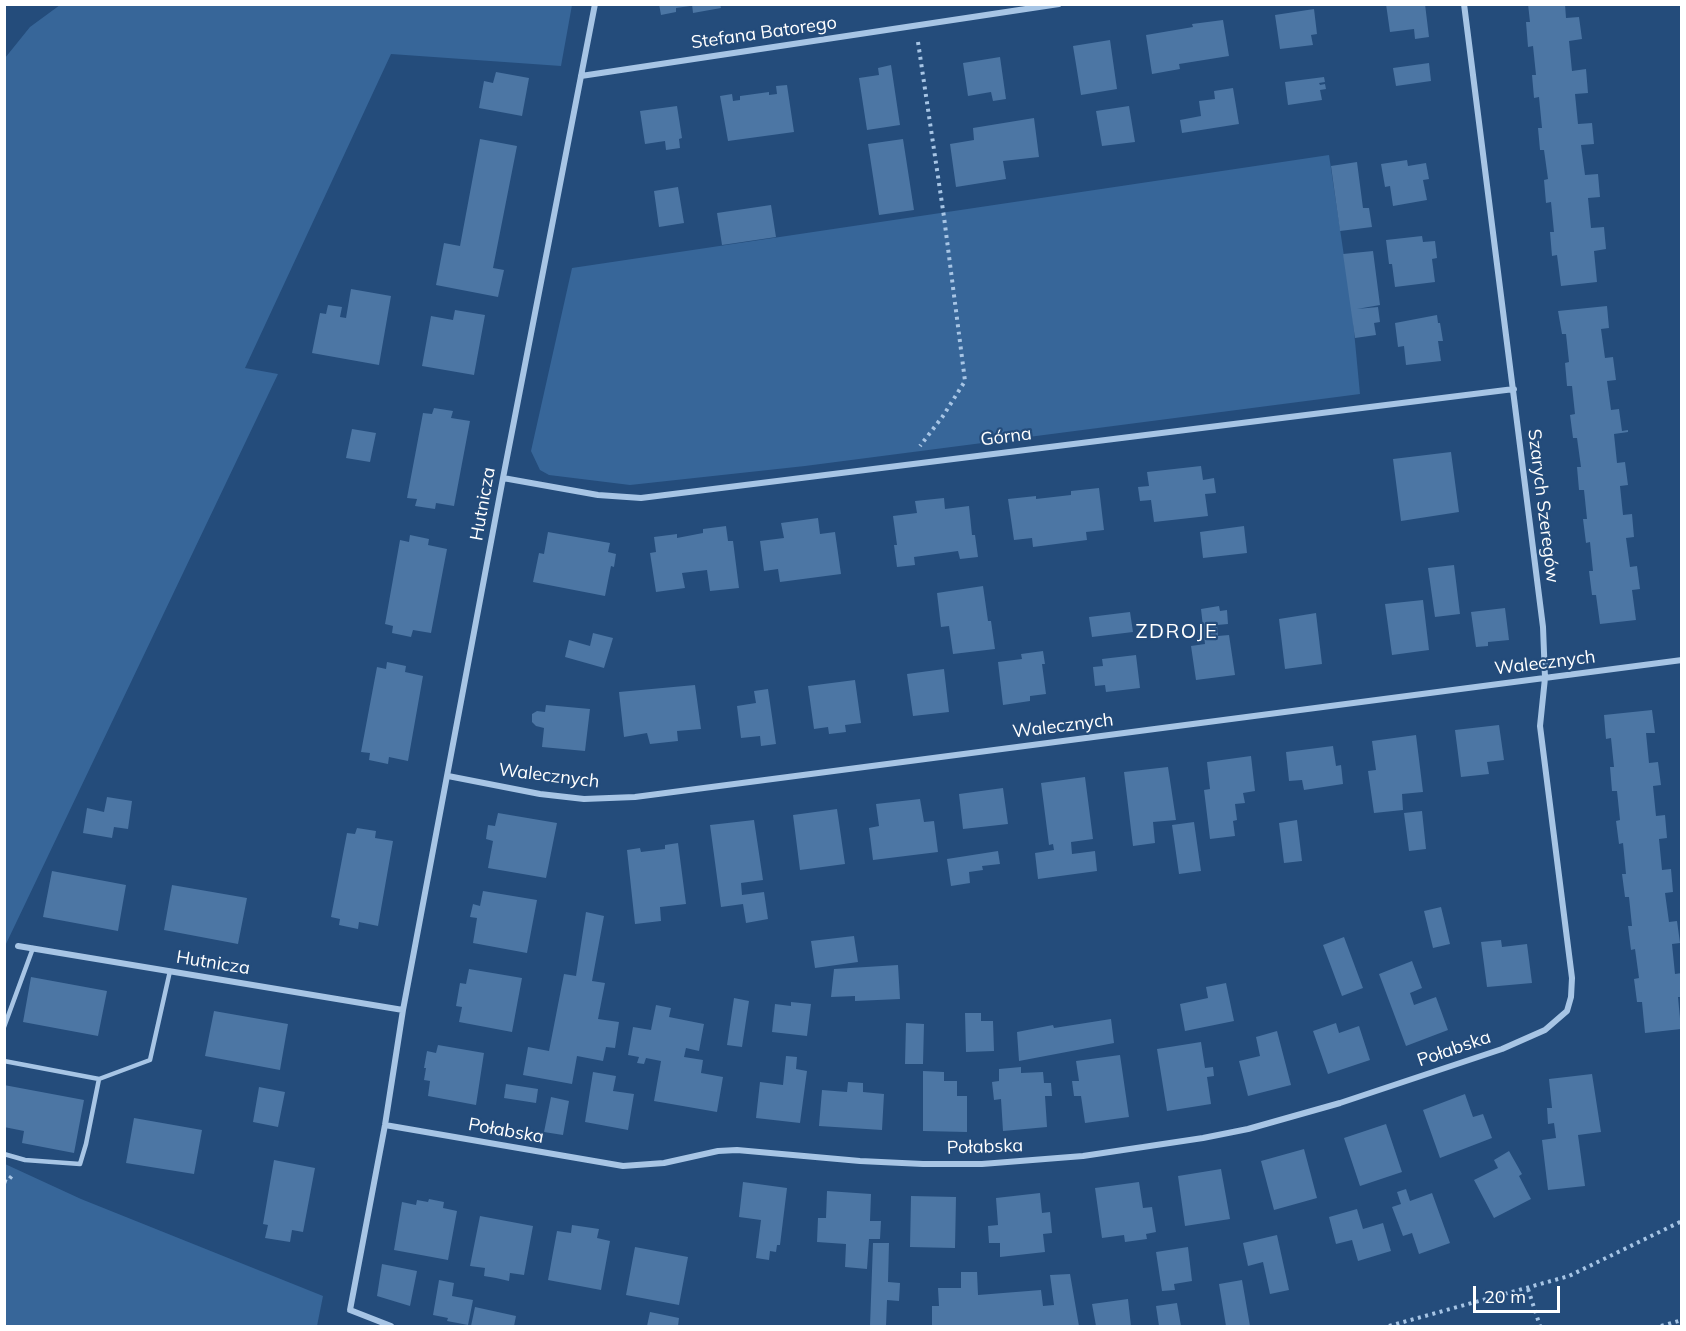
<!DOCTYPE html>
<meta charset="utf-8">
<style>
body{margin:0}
#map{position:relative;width:1686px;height:1331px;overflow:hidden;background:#244c7b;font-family:Mulish,sans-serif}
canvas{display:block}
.frame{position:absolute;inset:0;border:6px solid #fff;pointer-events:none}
.scale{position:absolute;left:1473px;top:1286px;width:87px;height:27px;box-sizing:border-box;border:3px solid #fff;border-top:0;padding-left:8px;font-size:18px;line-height:21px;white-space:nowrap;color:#fff;-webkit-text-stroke:4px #244c7b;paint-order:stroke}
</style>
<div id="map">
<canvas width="1686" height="1331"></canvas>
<div class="frame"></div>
<div class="scale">20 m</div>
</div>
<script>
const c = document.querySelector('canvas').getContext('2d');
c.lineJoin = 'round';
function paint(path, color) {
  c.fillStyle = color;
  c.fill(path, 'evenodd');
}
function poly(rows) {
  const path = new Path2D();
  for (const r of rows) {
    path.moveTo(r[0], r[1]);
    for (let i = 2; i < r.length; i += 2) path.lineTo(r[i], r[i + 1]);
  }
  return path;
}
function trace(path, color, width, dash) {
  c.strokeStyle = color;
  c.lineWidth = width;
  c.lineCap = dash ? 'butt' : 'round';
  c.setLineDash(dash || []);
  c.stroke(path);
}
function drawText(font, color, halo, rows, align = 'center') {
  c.font = font + ' Mulish,sans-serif';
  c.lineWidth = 4.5;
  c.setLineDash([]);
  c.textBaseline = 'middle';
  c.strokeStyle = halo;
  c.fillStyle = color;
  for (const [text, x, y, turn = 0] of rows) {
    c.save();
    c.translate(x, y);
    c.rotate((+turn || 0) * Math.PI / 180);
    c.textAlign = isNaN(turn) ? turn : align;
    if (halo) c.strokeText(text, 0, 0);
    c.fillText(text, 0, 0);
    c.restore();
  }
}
paint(poly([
 [60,5,572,5,561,66,391,54,245,368,278,374,5,946,5,58,30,27],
 [1329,155,1352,310,1360,394,805,466,630,485,549,475,540,470,531,451,572,268],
 [5,1164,81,1199,323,1296,317,1326,5,1326]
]), '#376699');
paint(poly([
 [659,4,690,4,690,6,676,8,676,12,661,15],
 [692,4,720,4,721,8,693,13],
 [1386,4,1425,4,1429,37,1415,39,1414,29,1390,32],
 [1528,4,1565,4,1566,18,1579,17,1582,39,1569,41,1572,71,1586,69,1588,93,1575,94,1578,124,1592,123,1594,144,1581,145,1585,175,1598,174,1600,197,1588,198,1591,228,1604,227,1606,249,1594,251,1597,282,1561,286,1557,255,1552,256,1550,232,1554,232,1551,202,1546,203,1544,180,1548,179,1544,150,1540,150,1538,128,1542,128,1539,97,1534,98,1532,75,1536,75,1533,46,1528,47,1526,22,1530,22],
 [1314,9,1317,34,1311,35,1313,45,1280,49,1275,15],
 [1223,20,1229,56,1179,64,1180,69,1152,74,1146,35,1193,27,1192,24],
 [1110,40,1117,89,1081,95,1073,46],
 [1000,57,1006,99,993,101,991,92,968,96,963,63],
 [1429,63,1431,81,1396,86,1393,68],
 [891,65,900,125,867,130,859,78,879,75,878,68],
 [496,72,529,78,522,116,479,108,484,81,493,83],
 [1324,77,1325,82,1319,83,1320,85,1325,84,1326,89,1320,90,1322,100,1288,105,1285,82],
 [787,85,794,132,728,141,720,96,732,94,733,101,740,100,740,96,769,92,769,95,777,94,776,86],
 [1233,88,1239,124,1182,133,1180,120,1201,116,1199,101,1215,99,1214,91],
 [677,106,682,138,679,139,680,148,666,150,665,141,645,144,640,111],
 [1129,106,1135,142,1102,146,1096,111],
 [1034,118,1039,157,1003,161,1006,179,956,187,950,144,974,140,973,128],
 [480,139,517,146,493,268,504,270,498,297,436,285,444,243,460,246],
 [903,139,914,210,879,215,868,144],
 [1407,160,1408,166,1426,163,1429,179,1423,180,1427,200,1393,206,1390,186,1385,187,1381,164],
 [1357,162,1363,208,1369,208,1372,227,1340,231,1331,166],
 [678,187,684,223,659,227,654,191],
 [771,205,776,237,722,245,717,213],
 [1422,236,1423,242,1435,241,1437,258,1432,259,1435,282,1395,287,1392,264,1389,264,1386,240],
 [1373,251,1380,305,1357,309,1378,307,1380,322,1374,323,1376,335,1355,338,1343,254],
 [351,289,391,296,379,365,312,353,320,313,326,314,328,305,342,307,340,317,346,318],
 [1607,306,1609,328,1601,329,1605,358,1613,357,1616,380,1607,381,1611,410,1619,409,1622,431,1628,430,1628,432,1614,434,1617,463,1625,462,1628,485,1620,486,1623,515,1632,514,1634,537,1626,538,1630,567,1637,566,1640,589,1632,590,1636,620,1600,624,1596,595,1592,595,1589,571,1593,571,1590,542,1586,543,1583,519,1587,519,1584,490,1579,490,1577,467,1581,467,1577,438,1573,438,1570,415,1575,414,1572,386,1567,386,1565,363,1569,362,1566,334,1562,334,1558,311],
 [455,310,485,315,474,375,422,366,431,316,453,320],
 [1437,315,1438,323,1440,323,1443,341,1438,341,1441,361,1406,365,1404,346,1398,347,1395,323],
 [434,408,453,411,451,418,470,421,454,506,436,503,435,509,415,506,417,499,407,498,423,413,432,414],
 [352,429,376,433,370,462,346,458],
 [1451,452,1459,512,1401,521,1393,459],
 [1201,466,1203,480,1214,478,1216,493,1205,494,1208,516,1154,522,1151,500,1140,501,1138,487,1149,486,1147,472],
 [1099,488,1104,530,1086,532,1087,540,1033,547,1032,538,1014,540,1008,499,1036,496,1036,499,1071,495,1071,491],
 [944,498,945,509,969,506,972,535,975,535,978,557,960,559,958,551,914,557,915,565,897,567,894,545,897,545,893,516,917,513,915,501],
 [818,518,820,534,835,532,841,574,780,582,778,569,764,571,760,541,784,538,781,523],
 [726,526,728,541,733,541,739,588,710,591,707,570,682,573,685,588,656,592,650,553,656,552,654,537,677,534,677,538,703,533,703,529],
 [1244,526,1247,553,1203,558,1200,532],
 [548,532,610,543,608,552,616,554,614,567,611,566,605,596,533,582,539,553,544,554],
 [410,535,429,539,428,545,447,549,431,633,413,630,411,637,392,633,393,626,385,624,400,540,409,542],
 [1454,565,1460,614,1435,617,1428,568],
 [983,586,988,621,991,621,995,649,953,654,949,626,941,627,937,593],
 [1423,600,1429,650,1392,655,1385,604],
 [1219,606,1220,611,1227,610,1228,624,1217,625,1218,636,1229,635,1235,675,1196,680,1191,646,1205,644,1201,609],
 [1505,608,1509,640,1488,642,1488,646,1476,647,1471,612],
 [1130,612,1133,632,1092,637,1089,617],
 [1316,613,1322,664,1285,669,1279,619],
 [593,633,613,638,604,668,565,657,569,640,590,646],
 [1043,651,1045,664,1042,664,1046,694,1030,696,1030,701,1003,705,998,662,1022,659,1021,654],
 [1136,655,1140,688,1106,692,1105,685,1095,686,1093,667,1103,666,1102,659],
 [387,662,406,666,405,672,423,676,408,761,389,757,388,764,369,760,370,753,361,752,377,667,386,669],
 [944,669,949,712,913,716,907,674],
 [855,680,861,723,845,725,846,732,829,734,828,727,814,729,808,686],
 [695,685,701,729,677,731,678,741,650,744,647,733,624,737,619,692],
 [768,689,776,744,761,746,760,736,741,738,737,706,756,703,754,691],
 [546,705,590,709,585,751,542,747,544,728,536,726,532,722,532,714,537,711,545,712],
 [1652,710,1655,733,1646,733,1649,763,1658,762,1661,785,1653,786,1656,816,1665,815,1667,838,1659,839,1662,870,1671,869,1673,892,1665,893,1669,922,1677,921,1680,943,1672,944,1675,974,1682,973,1682,997,1678,997,1681,1029,1645,1033,1642,1002,1637,1002,1634,979,1639,978,1635,949,1631,950,1628,926,1632,926,1629,897,1625,897,1622,874,1626,874,1623,843,1619,844,1616,821,1620,820,1617,791,1612,791,1610,767,1614,767,1611,738,1606,739,1604,715],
 [1499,725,1504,760,1487,762,1489,774,1461,777,1455,730],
 [1416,735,1423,792,1402,794,1403,810,1374,813,1368,771,1376,770,1372,741],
 [1333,746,1336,766,1341,765,1343,784,1304,790,1302,780,1289,781,1286,752],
 [1251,756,1255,791,1243,793,1245,803,1235,804,1237,820,1233,821,1235,836,1210,839,1204,790,1210,789,1207,762],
 [1168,767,1176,820,1153,822,1155,843,1133,846,1124,772],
 [1085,777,1093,839,1071,842,1072,854,1095,851,1097,871,1038,879,1035,853,1054,850,1053,844,1049,845,1041,783],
 [1003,788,1008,824,963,829,959,794],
 [107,797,132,801,128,829,114,827,112,838,83,833,87,808,104,812],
 [920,799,924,822,934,821,938,852,873,860,869,828,879,826,876,804],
 [837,809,845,864,800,870,793,815],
 [1422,811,1426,849,1409,851,1404,813],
 [498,813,557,823,546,878,488,868,493,841,486,839,488,825,495,826],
 [754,820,763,880,741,883,742,895,764,892,768,919,746,923,743,904,721,907,710,825],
 [1297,820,1302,861,1284,863,1279,823],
 [1194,822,1201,871,1179,874,1172,825],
 [357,828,376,831,375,838,393,841,378,926,359,922,358,929,339,925,340,919,331,917,347,833,355,834],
 [678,843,686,904,660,907,661,921,635,924,627,850,640,848,641,852,665,849,665,845],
 [998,851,1000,864,982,866,983,870,969,872,970,883,951,886,947,859],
 [52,871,126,885,118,931,43,917],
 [172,885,247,898,238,944,164,930],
 [483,891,537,900,527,953,473,943,477,918,470,917,473,904,480,906],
 [1441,907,1450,944,1433,948,1424,911],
 [586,912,604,916,592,981,605,983,598,1019,619,1022,615,1048,606,1047,603,1061,577,1056,572,1084,523,1075,528,1047,549,1051,564,974,576,976],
 [854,936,858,962,815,968,811,941],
 [1344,937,1363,988,1342,996,1323,945],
 [1501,940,1502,947,1527,944,1532,983,1487,987,1481,942],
 [1412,961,1422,988,1410,993,1414,1005,1436,997,1448,1030,1406,1046,1379,974],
 [898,965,900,999,855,1001,855,996,831,997,834,969],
 [469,969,522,978,512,1032,459,1022,462,1007,456,1006,460,983,466,984],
 [31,977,107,991,98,1036,23,1022],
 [1226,983,1234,1021,1185,1031,1180,1004,1208,998,1206,987],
 [734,998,749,1001,742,1047,727,1045],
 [791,1002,811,1004,807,1036,772,1032,775,1004,791,1006],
 [656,1005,671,1008,669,1017,704,1024,699,1051,686,1048,684,1057,703,1060,701,1073,723,1077,717,1112,654,1101,661,1061,646,1058,644,1064,637,1063,639,1057,628,1055,633,1027,651,1030],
 [214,1011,288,1024,280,1070,205,1056],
 [965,1013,981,1013,981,1021,993,1021,994,1051,966,1052],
 [1111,1019,1114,1043,1019,1061,1017,1032,1053,1025,1054,1028],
 [906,1023,924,1024,923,1064,905,1064],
 [1336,1023,1339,1033,1359,1026,1370,1060,1328,1074,1313,1031],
 [1277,1031,1291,1085,1248,1096,1239,1061,1260,1056,1256,1037],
 [1201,1042,1205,1068,1213,1067,1214,1076,1207,1077,1211,1104,1167,1111,1157,1049],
 [438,1045,484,1053,476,1105,428,1096,430,1081,424,1080,426,1068,424,1068,427,1051,436,1053],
 [1120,1055,1129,1117,1085,1123,1081,1096,1074,1096,1072,1081,1079,1081,1076,1061],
 [786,1056,797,1057,796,1069,807,1071,800,1123,756,1118,760,1082,783,1085],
 [1021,1067,1021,1073,1043,1072,1044,1083,1051,1083,1052,1096,1045,1096,1047,1127,1003,1131,1001,1099,994,1100,992,1082,999,1081,999,1069],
 [923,1071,944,1072,944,1081,957,1081,957,1096,967,1096,967,1132,923,1131],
 [593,1072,616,1076,613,1091,634,1094,628,1130,585,1122],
 [1592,1074,1601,1132,1578,1135,1585,1186,1548,1190,1542,1140,1556,1138,1554,1123,1548,1124,1547,1108,1552,1108,1549,1079],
 [848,1082,863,1083,863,1092,884,1094,882,1130,819,1126,822,1090,847,1092],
 [506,1084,538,1089,536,1103,504,1098],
 [4,1085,84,1100,74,1153,22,1143,24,1131,4,1127],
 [259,1087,285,1092,278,1127,253,1122],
 [1465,1094,1473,1117,1483,1114,1492,1138,1440,1158,1423,1110],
 [551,1097,569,1101,563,1135,544,1132],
 [134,1118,202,1130,194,1174,126,1163],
 [1386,1124,1402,1172,1360,1186,1344,1138],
 [1304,1149,1317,1198,1274,1210,1261,1161],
 [1509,1151,1522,1174,1519,1176,1531,1199,1494,1218,1474,1180,1498,1168,1494,1160],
 [274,1160,315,1168,303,1232,292,1230,290,1242,265,1238,268,1225,263,1224],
 [1221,1169,1230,1219,1185,1226,1178,1176],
 [743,1182,787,1188,780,1245,777,1245,776,1252,770,1251,769,1260,756,1258,761,1220,739,1217],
 [1139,1182,1143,1208,1152,1207,1156,1232,1146,1234,1147,1239,1125,1242,1124,1235,1102,1238,1095,1188],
 [1406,1189,1410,1201,1432,1193,1450,1243,1419,1254,1412,1233,1403,1236,1392,1207,1401,1204,1397,1192],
 [827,1191,871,1194,870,1221,881,1221,880,1239,869,1239,867,1269,845,1267,846,1244,817,1242,818,1218,826,1218],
 [1040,1193,1042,1213,1050,1212,1052,1233,1043,1234,1045,1252,1000,1257,1000,1243,989,1243,988,1226,998,1225,996,1198],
 [911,1196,956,1197,955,1248,910,1247],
 [429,1199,444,1202,443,1208,457,1211,448,1260,394,1250,402,1202,416,1205,417,1200,428,1202],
 [1357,1209,1363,1229,1383,1223,1391,1251,1358,1261,1352,1240,1336,1244,1329,1217],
 [480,1216,533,1226,524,1275,510,1273,509,1281,496,1278,484,1276,485,1268,470,1266],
 [572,1225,599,1229,597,1238,610,1241,601,1290,548,1280,557,1231,571,1233],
 [1277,1235,1289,1290,1270,1294,1263,1262,1248,1266,1243,1243],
 [873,1243,889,1243,888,1282,900,1283,899,1301,887,1300,886,1326,870,1326],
 [635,1247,688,1257,679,1305,626,1295],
 [1188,1247,1192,1281,1174,1284,1175,1290,1162,1291,1156,1252],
 [382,1264,417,1271,410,1306,377,1296],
 [961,1272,977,1272,978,1295,1041,1290,1043,1306,1054,1305,1050,1275,1070,1274,1079,1326,932,1326,932,1306,939,1306,938,1288,961,1288],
 [439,1280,454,1283,452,1296,473,1300,468,1325,447,1321,448,1318,433,1315],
 [1242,1280,1250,1326,1226,1326,1219,1284],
 [1128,1299,1131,1326,1096,1326,1092,1304],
 [1177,1303,1181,1326,1159,1326,1156,1306],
 [475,1307,516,1316,514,1326,471,1326],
 [650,1312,679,1318,678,1326,647,1326]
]), '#4c76a4');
trace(poly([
 [918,42,944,217,965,381,943,416,920,446],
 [4,1181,7,1182,14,1173],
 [1528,1289,1540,1326],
 [1389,1326,1569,1276,1682,1221],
 [1661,1326,1682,1320]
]), '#a7c5e5', 4, [3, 4.5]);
trace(poly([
 [4,1027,33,948],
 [4,1061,99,1079,86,1144,80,1164,25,1160,4,1154],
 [99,1079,150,1060,170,971]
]), '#a7c5e5', 4.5);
trace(poly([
 [581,76,1059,4],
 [503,478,598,495,641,498,1514,389],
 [448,776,540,794,584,799,635,797,1682,660],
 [18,946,403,1010],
 [385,1125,623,1166,664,1163,718,1151,737,1150,860,1161,923,1164,982,1164,1083,1156,1203,1138,1248,1129,1340,1103,1502,1049,1545,1030,1567,1011,1571,997,1572,978,1540,726,1545,678,1543,627,1464,4],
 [391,1326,350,1310,385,1125,403,1010,503,478,595,4]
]), '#a7c5e5', 6);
drawText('18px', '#fff', '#244c7b', [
 ["Stefana Batorego",764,33,-8],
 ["Górna",1006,437,-7],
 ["Hutnicza",483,504,-80],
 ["Szarych Szeregów",1543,506,83],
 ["Walecznych",1545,663,-7],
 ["Walecznych",1063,726,-7],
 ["Walecznych",549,776,7],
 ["Hutnicza",213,963,9],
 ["Połabska",1454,1049,-19],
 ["Połabska",506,1131,10],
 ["Połabska",985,1147,-2]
]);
c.letterSpacing = '1.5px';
drawText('20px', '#fff', '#244c7b', [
 ["ZDROJE",1177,632]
]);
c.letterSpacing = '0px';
</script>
